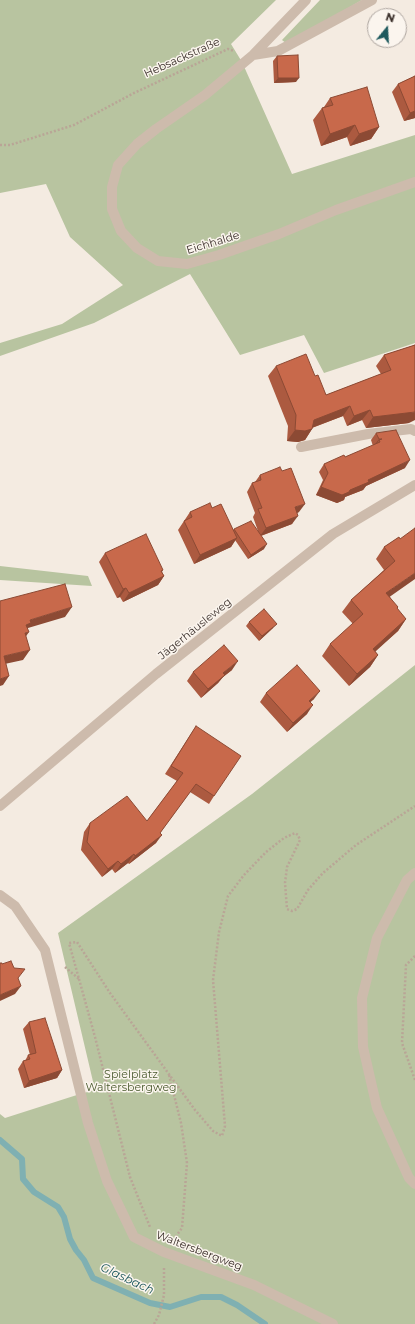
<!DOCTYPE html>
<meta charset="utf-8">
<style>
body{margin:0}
#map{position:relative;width:415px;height:1324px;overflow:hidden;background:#f4ebe1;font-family:Montserrat,sans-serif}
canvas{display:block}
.north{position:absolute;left:367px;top:8px;width:40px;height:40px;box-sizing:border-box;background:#fbf5ee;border:1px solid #aea6a0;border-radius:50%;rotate:18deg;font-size:11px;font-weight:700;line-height:16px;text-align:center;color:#3b302b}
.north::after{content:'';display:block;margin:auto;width:14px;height:18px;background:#1f5a5e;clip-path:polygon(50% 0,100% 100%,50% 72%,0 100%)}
</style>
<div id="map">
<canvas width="415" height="1324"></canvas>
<div class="north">N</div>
</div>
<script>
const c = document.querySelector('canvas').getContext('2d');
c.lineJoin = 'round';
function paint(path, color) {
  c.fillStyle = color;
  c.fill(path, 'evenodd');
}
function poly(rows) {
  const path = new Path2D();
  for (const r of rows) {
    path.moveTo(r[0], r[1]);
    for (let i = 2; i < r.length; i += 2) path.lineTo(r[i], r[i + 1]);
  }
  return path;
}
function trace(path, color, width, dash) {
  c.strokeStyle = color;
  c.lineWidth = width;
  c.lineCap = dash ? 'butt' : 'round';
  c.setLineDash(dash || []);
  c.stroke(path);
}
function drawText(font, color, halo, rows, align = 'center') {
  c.font = font + ' Montserrat,sans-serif';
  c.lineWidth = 3;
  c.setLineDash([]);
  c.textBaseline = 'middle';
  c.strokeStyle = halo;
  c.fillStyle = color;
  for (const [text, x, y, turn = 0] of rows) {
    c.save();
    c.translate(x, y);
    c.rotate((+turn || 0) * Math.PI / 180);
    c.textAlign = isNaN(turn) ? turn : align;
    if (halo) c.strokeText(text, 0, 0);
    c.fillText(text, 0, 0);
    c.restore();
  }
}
paint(poly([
 [0,0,276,0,231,44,242,62,292,174,415,135,415,343,324,373,304,335,240,355,190,274,94,323,0,356,0,343,62,324,123,285,70,237,46,184,0,193],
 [320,0,362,0,287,44,282,40],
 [0,566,88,576,92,586,0,580],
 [415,665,415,1324,0,1324,0,1114,5,1118,80,1094,95,1090,58,933,252,794]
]), '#b8c4a0');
trace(poly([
 [0,1140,22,1159,23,1179,34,1192,58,1207,64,1217,70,1239,76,1250,84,1260,93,1278,150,1303,170,1307,201,1297,221,1297,237,1305,265,1324]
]), '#7fb0b2', 6);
trace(poly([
 [0,145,10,145,74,125,134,93,228,49,234,51],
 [415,956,406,965,402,1043,415,1080],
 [65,967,79,979,69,943,77,942,110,993,195,1110,213,1131,222,1136,225,1126,213,980,219,932,228,896,244,875,266,852,284,838,295,833,298,835,300,840,287,867,285,883,287,909,292,911,297,909,308,890,323,873,356,845,415,806],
 [79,979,95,1037,130,1177,150,1227],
 [169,1075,181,1123,187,1163,182,1228,174,1239],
 [154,1324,159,1315,164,1295,164,1268]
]), '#b9a596', 2.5, [2, 2]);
trace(poly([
 [301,447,368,434,411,429,415,431]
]), '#cdbbac', 10);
trace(poly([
 [306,0,253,55,205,95,156,129,137,144,118,165,112,187,112,209,121,231,137,248,158,261,187,264,219,255,279,234,336,210,415,182],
 [253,55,278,51,372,0],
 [0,806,156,674,333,534,415,485],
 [415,873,407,880,377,938,362,998,363,1047,377,1108,409,1178,415,1184],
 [0,895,15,906,45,950,88,1123,107,1181,134,1237,164,1252,254,1285,333,1324]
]), '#cdbbac', 10);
paint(poly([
 [277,56,296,82,274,83,273,61],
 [415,76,415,118,404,121,392,92,398,84],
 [330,98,379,127,371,139,350,146,347,137,321,146,313,120,322,108,324,107],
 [415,345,409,423,366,428,362,420,347,426,343,416,312,428,312,429,305,440,298,442,287,441,288,426,268,376,276,366,315,376,326,395,381,374,376,366,384,355],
 [376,433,405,468,366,486,363,490,345,497,344,500,337,503,316,495,323,480,319,472,324,464,345,457,373,446,371,440],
 [260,475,299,512,297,513,292,524,261,536,264,549,248,559,235,540,231,547,194,564,178,530,190,512,212,508,233,530,234,529,258,531,253,517,255,513,247,492,252,483,255,482],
 [399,537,390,597,397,609,406,619,398,631,375,651,378,655,370,667,349,686,322,656,330,644,353,624,342,612,351,600,384,570,376,559,384,547],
 [105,553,163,570,162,572,164,576,158,585,123,602,120,597,117,598,99,562],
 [249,622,273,628,259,641,246,626],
 [232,670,223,677,218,683,201,698,187,681,193,672],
 [266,693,314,699,310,702,307,714,287,732,260,702],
 [196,726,214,796,209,804,190,792,160,833,156,843,129,864,128,863,115,873,112,869,102,877,81,850,84,832,90,823,147,821,177,781,165,774],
 [29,1022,62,1070,57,1078,24,1088,18,1069,23,1061,25,1061,28,1055,30,1055,23,1029]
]), '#ac5a40');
paint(poly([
 [278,78,299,78,296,82,274,83],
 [415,111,415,118,404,121,410,113],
 [355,125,347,137,321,146,330,134],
 [379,127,371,139,350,146,359,134],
 [350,406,343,416,306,430,314,420],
 [370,410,362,420,347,426,354,416],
 [415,412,415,420,409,423,366,428,373,417],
 [312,429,305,440,298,442,287,441,295,430],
 [379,439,382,439,379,440,375,447,373,447],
 [410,460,405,468,366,486,363,490,345,497,344,500,337,503,316,495,321,487,350,490,368,480],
 [305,504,299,512,289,516,295,507],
 [298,516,292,524,260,536,266,528],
 [237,538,231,547,194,564,200,555],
 [267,544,264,549,248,559,251,555],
 [415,573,415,579,378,605,386,593],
 [164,576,158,585,123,602,129,593],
 [126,588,120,597,117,598,123,589],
 [72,607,65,617,28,628,24,633,26,625,30,620],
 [406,619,398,631,365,661,373,649],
 [277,624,273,628,259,641,262,636],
 [29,632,22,642,25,633],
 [30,650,23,660,0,665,4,656],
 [378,655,370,667,349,686,357,674],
 [238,661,232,670,223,677,218,683,201,698,208,689,223,673],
 [9,676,3,685,0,686,0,679],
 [320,691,314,699,303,709,309,701],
 [313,705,307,714,287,732,293,723],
 [162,835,156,843,129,864,135,856],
 [134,854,128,863,115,873,121,864],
 [118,861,112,869,102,877,108,869],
 [21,986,15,994,0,1001,0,995],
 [62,1070,57,1078,24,1088,29,1081]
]), '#8c4a34');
const building = poly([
 [298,55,299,78,278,78,277,56,298,55],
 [415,76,415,111,410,113,398,84,415,76],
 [367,87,379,127,359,134,355,125,330,134,322,108,333,105,330,98,367,87],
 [415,345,415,412,373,417,370,410,354,416,350,406,314,420,312,429,305,431,295,430,296,415,276,366,306,354,315,376,318,375,326,395,391,370,384,355,415,345],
 [396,430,410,460,368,480,369,482,350,490,349,492,342,495,321,487,328,473,324,464,344,455,345,457,380,442,379,440,382,439,379,439,376,433,396,430],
 [280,467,282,471,291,468,305,504,295,507,298,516,266,528,258,509,262,508,252,483,261,480,260,475,280,467],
 [210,503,212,508,221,504,237,538,200,555,184,521,192,517,190,512,210,503],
 [251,521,267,544,251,555,234,529,251,521],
 [415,528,415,573,386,593,398,607,397,608,406,619,373,649,378,655,357,674,330,644,363,614,351,600,395,561,384,547,399,537,400,539,415,528],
 [146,534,163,570,161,571,164,576,129,593,126,588,123,589,105,553,146,534],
 [65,584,72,607,30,620,31,623,26,625,29,632,25,633,30,650,4,656,9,676,0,679,0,601,65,584],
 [264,609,277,624,262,636,249,622,264,609],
 [224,645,238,661,223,673,225,675,208,689,193,672,224,645],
 [297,665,320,691,309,701,313,705,293,723,266,693,297,665],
 [196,726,241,756,214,796,196,784,160,833,162,835,135,856,134,854,121,864,118,861,108,869,87,842,90,823,127,796,147,821,183,773,171,766,196,726],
 [11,961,14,968,25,969,18,978,21,986,0,995,0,963,2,963,2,964,11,961],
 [45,1018,62,1070,29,1081,23,1061,30,1059,28,1055,36,1053,29,1022,45,1018]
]);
paint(building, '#c8694b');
trace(building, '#8c4a34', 1);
drawText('11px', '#3b302b', '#fbf5ee', [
 ["Hebsackstraße",182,58,-24],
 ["Eichhalde",213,243,-17],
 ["Jägerhäusleweg",195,629,-39],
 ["Waltersbergweg",199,1251,21]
]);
drawText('11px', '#4a5a2e', '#fbf5ee', [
 ["Spielplatz",131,1075],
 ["Waltersbergweg",131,1088]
]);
drawText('italic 12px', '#1f5a5e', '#fbf5ee', [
 ["Glasbach",127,1279,25]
]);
</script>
